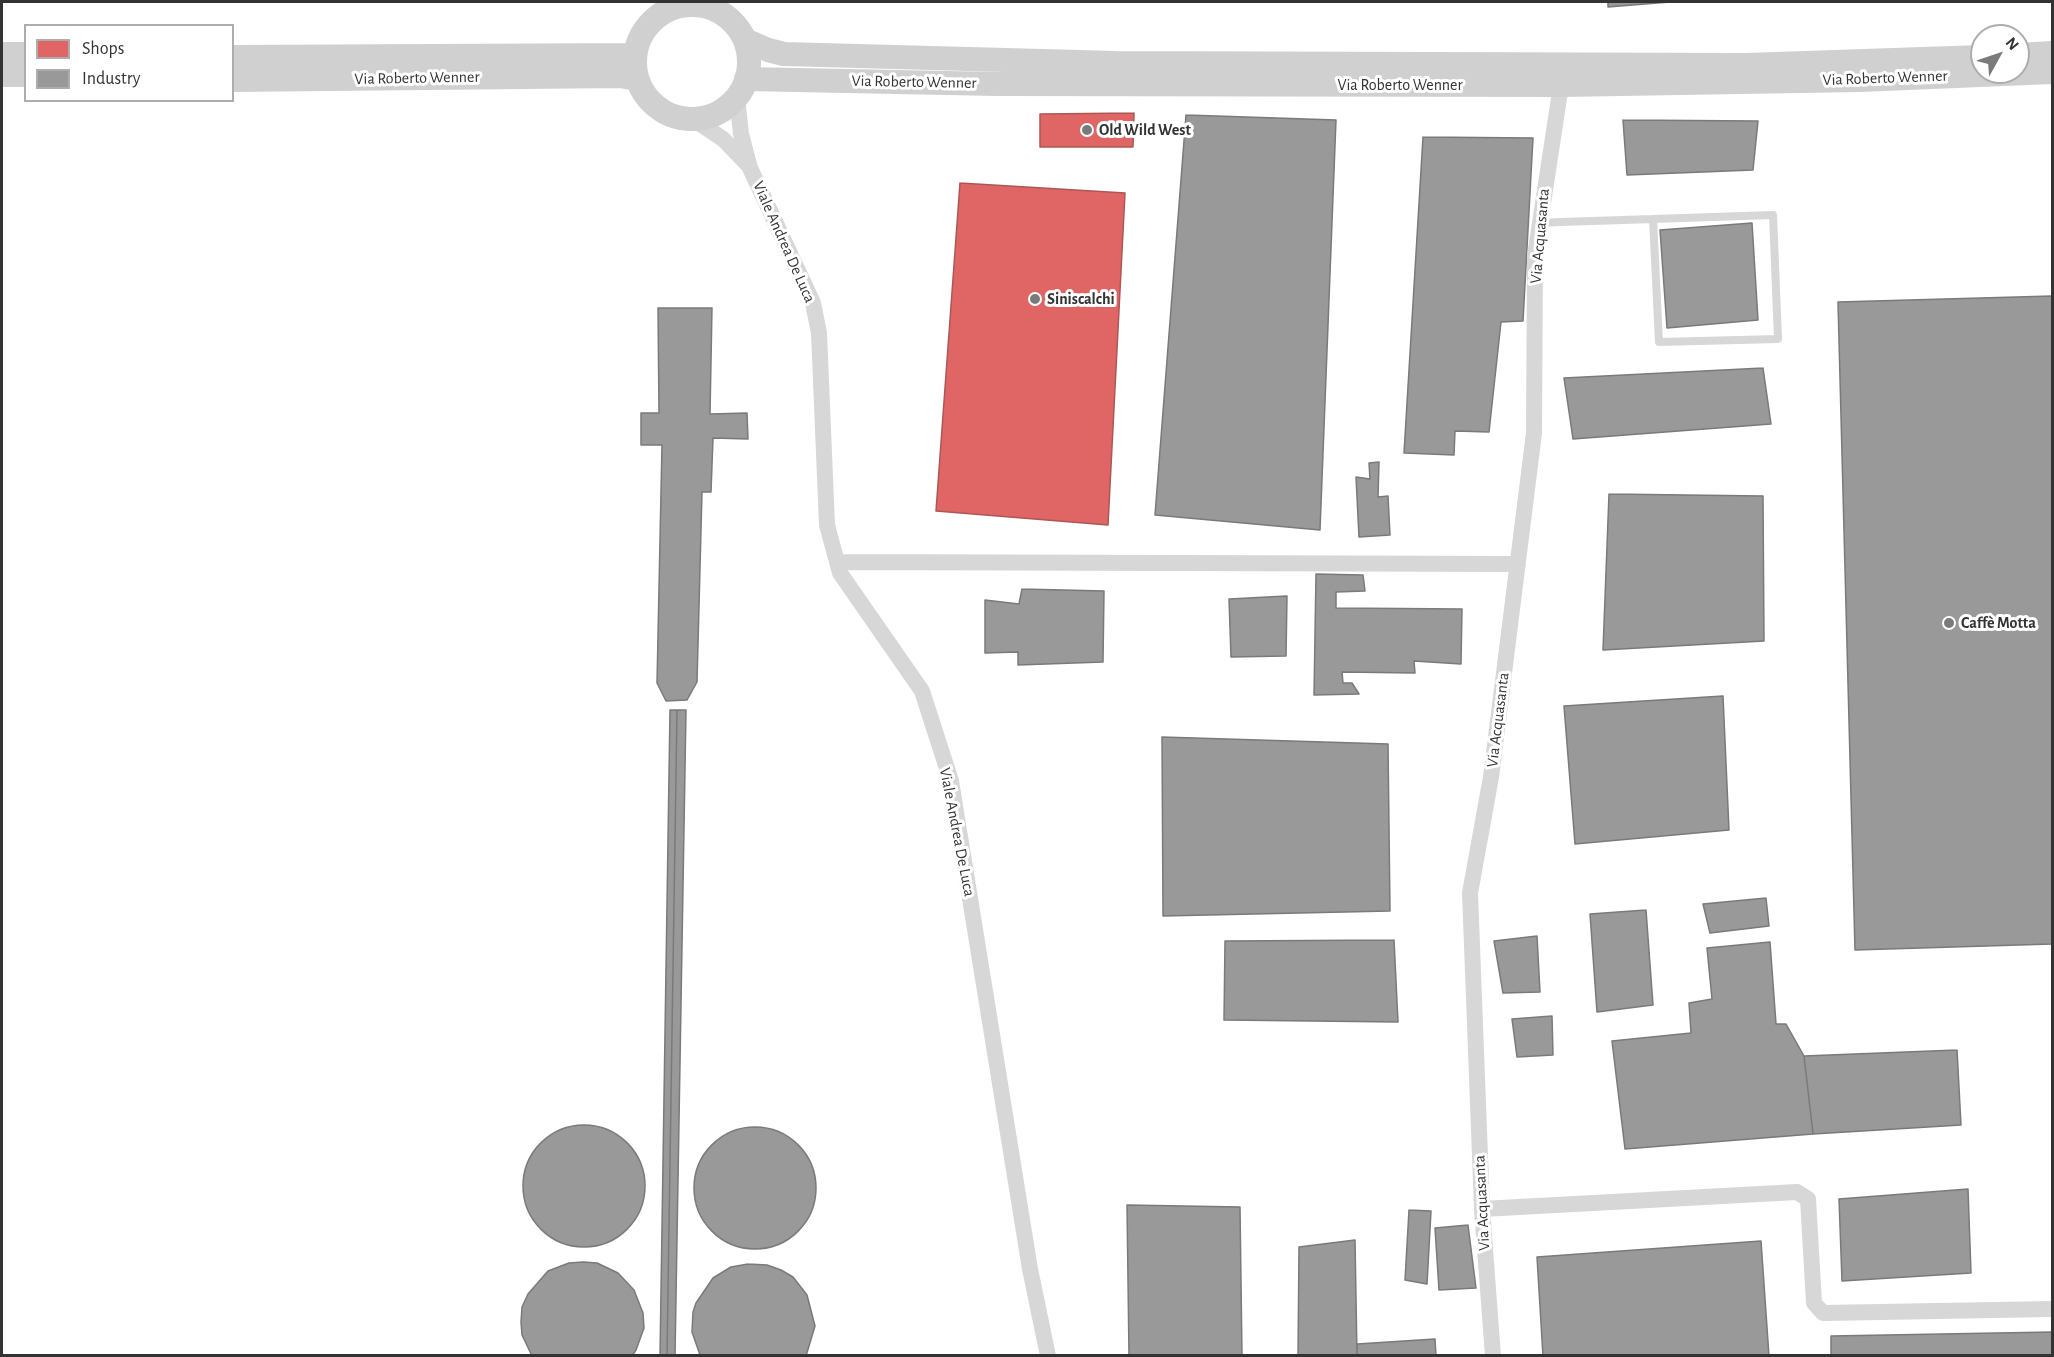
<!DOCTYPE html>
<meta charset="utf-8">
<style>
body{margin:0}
#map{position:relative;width:2054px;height:1357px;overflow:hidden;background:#fff;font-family:"Alegreya Sans",sans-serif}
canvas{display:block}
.frame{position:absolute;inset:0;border:3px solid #333;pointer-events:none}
.legend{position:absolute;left:24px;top:24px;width:210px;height:78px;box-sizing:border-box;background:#fff;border:2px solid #adadad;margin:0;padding:8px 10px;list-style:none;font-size:18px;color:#333}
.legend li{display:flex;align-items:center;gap:12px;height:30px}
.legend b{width:30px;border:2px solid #adadad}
.north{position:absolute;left:1970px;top:24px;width:60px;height:60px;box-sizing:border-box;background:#fff;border:2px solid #adadad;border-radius:50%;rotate:50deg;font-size:16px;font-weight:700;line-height:24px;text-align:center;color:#333}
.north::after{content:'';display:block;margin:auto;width:21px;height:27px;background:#7a7a7a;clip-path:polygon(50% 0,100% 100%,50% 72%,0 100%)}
</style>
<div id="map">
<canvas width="2054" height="1357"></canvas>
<div class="frame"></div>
<ul class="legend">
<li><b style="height:16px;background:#e06666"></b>Shops</li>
<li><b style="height:16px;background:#999"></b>Industry</li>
</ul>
<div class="north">N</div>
</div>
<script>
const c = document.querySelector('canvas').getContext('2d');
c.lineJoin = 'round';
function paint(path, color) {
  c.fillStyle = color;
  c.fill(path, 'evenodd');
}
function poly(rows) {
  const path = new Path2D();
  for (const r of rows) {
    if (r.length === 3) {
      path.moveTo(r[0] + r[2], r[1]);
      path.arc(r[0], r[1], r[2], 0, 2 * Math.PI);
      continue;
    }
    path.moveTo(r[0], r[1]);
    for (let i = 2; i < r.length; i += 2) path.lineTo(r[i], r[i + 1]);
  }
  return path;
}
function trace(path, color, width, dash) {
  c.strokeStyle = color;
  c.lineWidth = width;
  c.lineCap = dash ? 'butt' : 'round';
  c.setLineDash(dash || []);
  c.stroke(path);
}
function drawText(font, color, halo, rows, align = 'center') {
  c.font = font + ' "Alegreya Sans",sans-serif';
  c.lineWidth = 6;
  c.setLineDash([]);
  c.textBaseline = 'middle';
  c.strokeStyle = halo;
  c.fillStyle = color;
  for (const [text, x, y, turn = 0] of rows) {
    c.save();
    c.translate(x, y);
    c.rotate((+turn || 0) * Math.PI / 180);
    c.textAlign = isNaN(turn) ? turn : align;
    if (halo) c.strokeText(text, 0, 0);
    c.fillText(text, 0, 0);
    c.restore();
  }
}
const shops = poly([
 [1134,113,1133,147,1040,147,1040,114,1134,113],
 [960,183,1125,193,1108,525,936,511,960,183]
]);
paint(shops, '#e06666');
trace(shops, '#ac5757', 1.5);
const industry = poly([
 [1608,2,1670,2,1608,7,1608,2],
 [1186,115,1336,120,1320,530,1155,515,1186,115],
 [1623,120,1758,121,1753,170,1627,175,1623,120],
 [1423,137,1533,138,1523,321,1501,322,1489,432,1455,431,1454,455,1404,453,1423,137],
 [1752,223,1758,320,1667,328,1660,230,1752,223],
 [2052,296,2052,944,1855,950,1838,302,2052,296],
 [658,308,712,308,710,414,747,413,748,439,713,438,711,492,702,492,697,682,687,700,666,701,657,683,662,445,641,445,641,413,659,413,658,308],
 [1763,368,1771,424,1573,439,1564,378,1763,368],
 [1379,462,1378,497,1388,496,1390,535,1359,537,1356,477,1370,479,1369,463,1379,462],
 [1609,494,1763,496,1764,641,1603,650,1609,494],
 [1316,574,1363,575,1365,591,1336,592,1336,608,1462,609,1461,664,1414,661,1415,673,1342,672,1343,683,1352,683,1359,694,1314,695,1316,574],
 [1022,589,1104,591,1103,662,1018,665,1018,652,985,653,985,600,1019,604,1022,589],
 [1287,596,1286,656,1231,657,1229,599,1287,596],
 [1723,696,1729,830,1575,844,1564,706,1723,696],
 [670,710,677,710,667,1356,660,1356,670,710],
 [677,710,686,710,675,1356,667,1356,677,710],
 [1162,737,1388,744,1390,911,1163,916,1162,737],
 [1766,898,1769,926,1710,933,1703,904,1766,898],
 [1646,910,1653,1005,1597,1012,1590,914,1646,910],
 [1537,936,1540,992,1503,993,1494,941,1537,936],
 [1394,940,1398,1022,1224,1020,1225,941,1394,940],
 [1770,942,1776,1024,1786,1024,1804,1056,1813,1134,1625,1149,1612,1041,1691,1033,1689,1003,1712,999,1707,948,1770,942],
 [1552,1016,1553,1055,1517,1057,1512,1019,1552,1016],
 [1957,1050,1961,1125,1813,1134,1804,1056,1957,1050],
 [584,1186,61],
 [755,1188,61],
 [1968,1189,1971,1273,1842,1281,1839,1199,1968,1189],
 [1127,1205,1240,1207,1242,1356,1129,1356,1127,1205],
 [1409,1210,1431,1211,1427,1284,1405,1280,1409,1210],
 [1468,1225,1476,1288,1439,1290,1435,1228,1468,1225],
 [1355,1240,1357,1356,1298,1356,1299,1247,1355,1240],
 [1761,1241,1769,1356,1543,1356,1537,1257,1761,1241],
 [583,1262,597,1263,618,1273,634,1290,643,1313,644,1328,636,1350,632,1356,532,1356,522,1335,521,1322,522,1307,528,1294,548,1271,569,1263,583,1262],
 [748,1264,767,1265,781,1270,793,1277,807,1295,815,1326,806,1356,700,1355,692,1332,693,1312,696,1303,713,1278,731,1267,748,1264],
 [2052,1332,2052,1356,1831,1356,1831,1336,2052,1332],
 [1435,1339,1436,1356,1357,1356,1357,1344,1435,1339]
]);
paint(industry, '#999');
trace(industry, '#7a7a7a', 1.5);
trace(poly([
 [1540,223,1561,222,1653,219,1773,215,1778,339,1659,342,1653,219]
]), '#d7d7d7', 8);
trace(poly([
 [737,97,741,134,750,168,813,303,819,333,827,525,840,573,922,691,951,781,1030,1269,1048,1356],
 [693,119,723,139,749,166],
 [837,562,1518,564],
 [1482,1209,1797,1192,1808,1199,1814,1303,1823,1313,2052,1309],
 [1493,1356,1482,1209,1470,893,1491,777,1534,433,1535,256,1561,85]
]), '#d7d7d7', 16);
trace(poly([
 [692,62,57],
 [745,40,768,50,784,54,1116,63,1746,65,1982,57],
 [2,54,26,54],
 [2018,55,2052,53],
 [232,57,635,55],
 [2,75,26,75],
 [746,79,997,84,1561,85,1860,80,2052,72],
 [232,80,620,76,637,79]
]), '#d0d0d0', 24);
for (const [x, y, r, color] of [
 [1087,130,6,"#7a7a7a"],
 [1035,299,6,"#7a7a7a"],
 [1949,623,6,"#7a7a7a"]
]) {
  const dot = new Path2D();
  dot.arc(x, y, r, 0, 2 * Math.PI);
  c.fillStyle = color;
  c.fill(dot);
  trace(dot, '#fff', 2);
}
drawText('16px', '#333', '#fff', [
 ["Via Roberto Wenner",417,78,-1],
 ["Via Roberto Wenner",1885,78,-2],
 ["Via Roberto Wenner",914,82,1],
 ["Via Roberto Wenner",1400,85],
 ["Via Acquasanta",1540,236,-85],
 ["Viale Andrea De Luca",784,242,66],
 ["Via Acquasanta",1498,720,-83],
 ["Viale Andrea De Luca",957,832,79],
 ["Via Acquasanta",1482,1203,-93]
]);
drawText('bold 16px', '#333', '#fff', [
 ["Old Wild West",1099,130],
 ["Siniscalchi",1047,299],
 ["Caffè Motta",1961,623]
], 'left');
</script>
